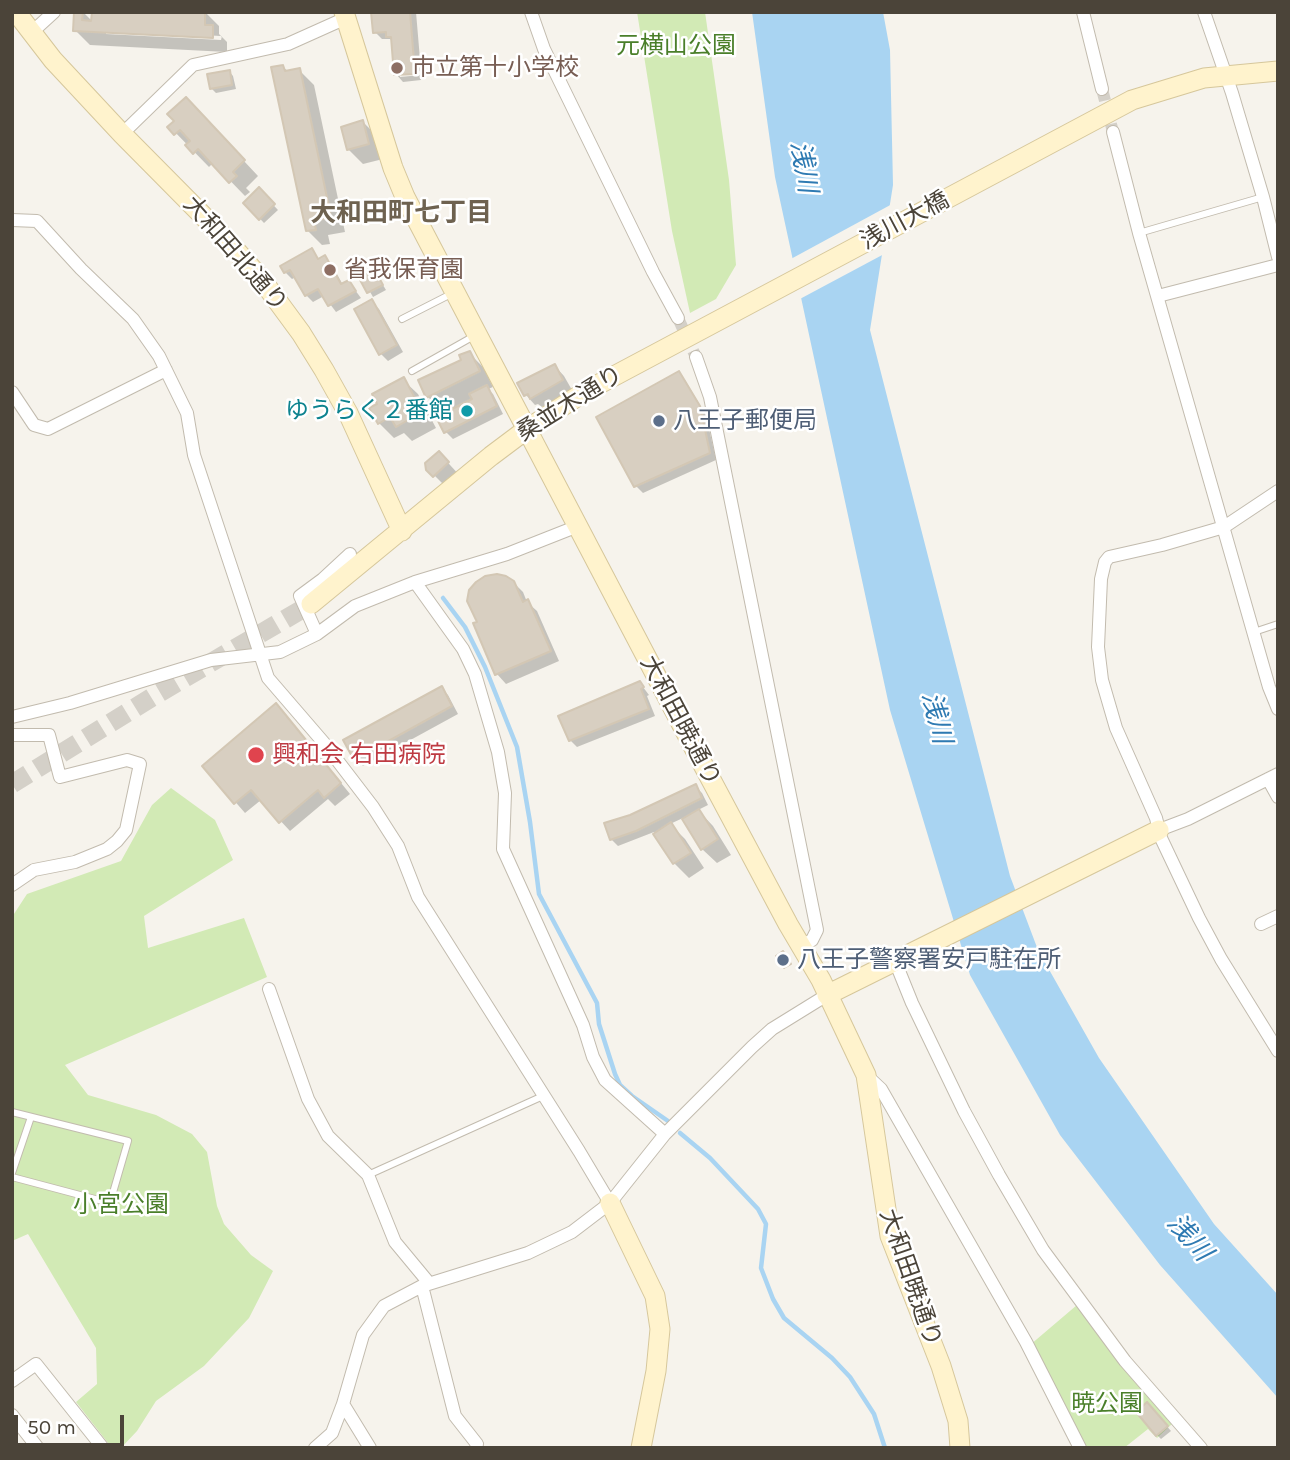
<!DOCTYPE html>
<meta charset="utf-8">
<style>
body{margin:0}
#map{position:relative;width:1290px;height:1460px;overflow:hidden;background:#f6f3ec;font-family:Karla,sans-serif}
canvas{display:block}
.frame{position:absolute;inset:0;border:14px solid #4b4439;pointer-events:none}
.scale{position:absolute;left:14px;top:1415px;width:110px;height:32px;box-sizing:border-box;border:4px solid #4b4439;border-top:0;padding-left:9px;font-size:21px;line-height:24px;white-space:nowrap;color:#4b4439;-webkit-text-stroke:5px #fff;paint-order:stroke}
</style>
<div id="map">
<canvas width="1290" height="1460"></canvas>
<div class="frame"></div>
<div class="scale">50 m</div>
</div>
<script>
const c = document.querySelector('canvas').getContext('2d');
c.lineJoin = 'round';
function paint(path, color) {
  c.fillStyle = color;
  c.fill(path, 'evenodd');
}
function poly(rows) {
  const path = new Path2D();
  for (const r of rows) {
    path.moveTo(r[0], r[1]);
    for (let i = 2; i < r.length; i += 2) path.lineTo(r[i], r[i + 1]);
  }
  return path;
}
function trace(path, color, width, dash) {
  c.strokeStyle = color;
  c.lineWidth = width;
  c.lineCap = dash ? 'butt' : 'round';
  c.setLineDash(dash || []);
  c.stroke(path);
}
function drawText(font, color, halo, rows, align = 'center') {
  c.font = font + ' Karla,"Noto Sans JP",sans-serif';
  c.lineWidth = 5;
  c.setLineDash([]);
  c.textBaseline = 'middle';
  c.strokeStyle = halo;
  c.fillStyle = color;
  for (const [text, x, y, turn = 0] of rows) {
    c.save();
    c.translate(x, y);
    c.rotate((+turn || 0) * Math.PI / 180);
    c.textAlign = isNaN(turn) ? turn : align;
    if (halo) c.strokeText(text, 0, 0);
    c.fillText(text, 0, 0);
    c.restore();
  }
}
paint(poly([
 [637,12,705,12,729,180,736,265,716,299,690,313,672,231],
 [171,788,215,820,233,860,144,916,148,948,244,918,267,977,65,1065,88,1095,156,1115,192,1134,207,1152,217,1206,224,1224,251,1255,273,1271,249,1318,204,1366,156,1401,137,1431,121,1448,112,1448,76,1402,97,1384,96,1348,28,1234,12,1241,12,917,27,894,121,861,152,805],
 [1077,1305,1172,1424,1157,1438,1148,1429,1124,1448,1087,1448,1030,1345]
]), '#d2eab5');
paint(poly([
 [752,12,883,12,890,50,893,185,870,330,1010,876,1038,950,1099,1058,1214,1224,1278,1295,1278,1398,1160,1265,1060,1135,970,975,890,710,775,177]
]), '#a9d4f2');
paint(poly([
 [894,203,886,253,798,300,789,260]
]), '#f6f3ec');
paint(poly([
 [76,12,83,12,93,22,94,12,205,12,219,26,219,34,227,42,227,52,90,45,75,30],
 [106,31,222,36,221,40,106,34],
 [373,12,416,12,421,71,400,73,400,77,421,75,421,80,403,82,396,74,393,42,390,39,382,39,375,32],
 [283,67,289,72,299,70,314,85,345,232,328,235,330,244,322,245,308,231],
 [229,71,233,76,236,89,216,93,211,88],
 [200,114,258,176,246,188,250,192,245,196,213,163,209,167,170,127],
 [362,121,377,136,383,159,363,164,348,149],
 [259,190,278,210,264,223,245,203],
 [311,250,320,260,325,257,332,265,343,285,349,282,361,298,336,312,324,296,313,302,306,295,296,277,292,279,285,272],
 [375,272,386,290,373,297,362,278],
 [372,302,379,309,403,352,388,361,381,354],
 [469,353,484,368,493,387,488,389,493,394,503,414,453,439,446,432,445,414,428,397],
 [555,366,564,376,572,390,542,407,538,404,535,405,526,395],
 [678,373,685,380,706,415,716,460,643,493,636,486],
 [403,380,418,394,436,428,412,441,404,433,394,438,379,423,379,404],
 [439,453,462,478,449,490,428,469],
 [513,582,523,592,527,602,537,611,559,661,506,684,497,674,479,623],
 [640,683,649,695,647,696,655,716,577,747,570,740],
 [441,688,448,695,458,714,363,766,356,759],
 [286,715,350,794,335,806,328,799,290,831,261,800,245,813,204,766],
 [695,786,702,793,708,805,698,810,713,826,731,855,717,863,702,849,683,818,670,824,685,839,704,868,689,878,674,863,654,832,618,846,611,839,631,816],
 [1152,1409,1171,1431,1161,1439,1157,1435]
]), '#0003');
trace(poly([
 [443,598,465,627,485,667,517,747,530,822,539,894,597,1003,599,1024,615,1074,620,1085,632,1096,668,1121],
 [680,1133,710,1158,758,1209,766,1224,761,1268,773,1299,784,1318,832,1358,850,1377,874,1414,885,1448]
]), '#a9d4f2', 4.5);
const building = poly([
 [74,12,83,12,82,20,91,21,92,12,205,12,205,25,213,25,213,38,73,31,74,12],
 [371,12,410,12,415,74,394,75,391,37,386,37,386,32,373,33,371,12],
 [283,65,285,71,300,68,331,217,314,221,316,230,306,231,271,67,283,65],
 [230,70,232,85,210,89,207,74,230,70],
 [186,97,245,160,233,172,237,176,229,183,198,149,193,154,185,145,190,141,180,130,174,135,167,127,174,121,167,114,186,97],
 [363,120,369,144,347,150,341,127,363,120],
 [259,187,275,204,259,220,243,203,259,187],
 [312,248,318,259,325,255,341,284,349,280,356,291,328,306,318,289,305,296,290,270,284,273,280,266,312,248],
 [375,270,383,285,367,293,359,278,375,270],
 [372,299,397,345,379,355,354,309,372,299],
 [470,351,480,371,426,398,418,380,461,360,459,355,470,351],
 [555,364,563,380,530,399,528,394,524,396,517,383,555,364],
 [679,371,700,406,710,453,634,487,596,417,679,371],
 [404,377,422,412,396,427,390,417,378,424,369,408,377,404,372,394,404,377],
 [487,385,497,406,444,433,436,417,472,399,469,394,487,385],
 [439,451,449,462,433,477,426,470,425,463,439,451],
 [497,574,506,576,514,581,523,602,528,599,551,651,495,675,473,623,477,622,467,601,469,590,476,582,485,576,497,574],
 [640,681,644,687,641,689,649,709,569,741,558,716,640,681],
 [442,686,452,706,354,760,343,740,442,686],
 [276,703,341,783,324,798,318,790,279,823,251,790,234,804,202,766,276,703],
 [696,784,702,798,636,831,610,840,604,823,630,815,696,784],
 [699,809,718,839,701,850,682,819,699,809],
 [671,822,691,853,673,864,653,834,671,822],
 [783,951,791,964,784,968,776,956,783,951],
 [1147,1402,1168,1426,1156,1436,1136,1412,1147,1402]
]);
paint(building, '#d8cfc1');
trace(building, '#d3c7b4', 2);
trace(poly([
 [1102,89,1113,132],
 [678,318,696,357]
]), '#d4d0c8', 12, [12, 6]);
trace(poly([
 [12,784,154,696,311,604]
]), '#d4d0c8', 19, [19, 10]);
const lane = poly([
 [1139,233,1263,197],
 [402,319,453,293],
 [412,371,474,336],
 [1254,632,1278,624],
 [12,1112,128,1141,110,1203,12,1177],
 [12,1173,31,1117],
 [368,1175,543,1096]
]);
const street = poly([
 [531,12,544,49,653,272,678,318],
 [1083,12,1102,89],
 [1204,12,1232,93,1263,197,1278,257],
 [31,33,54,12],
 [1113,132,1139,233,1269,687,1278,709],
 [122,134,193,65,288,44,346,18],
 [12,220,37,221,81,269,133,319,159,356,187,413,194,455,268,678,324,743,373,807,398,846,418,897,579,1151,610,1203],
 [1158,296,1278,265],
 [696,357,710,397,817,930,812,940,802,946],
 [12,392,34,425,48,429,166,370],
 [1278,491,1224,527,1162,545,1109,557,1105,562,1101,579,1098,647,1102,680,1116,728,1156,818,1161,838,1199,918,1221,959,1278,1051],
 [415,582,463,649,475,674,498,752,505,793,503,849,583,1025,593,1057,605,1080,665,1134],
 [317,634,300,596,323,579,350,554],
 [12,717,70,703,211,660,280,652,317,634,355,606,415,582,507,554,578,526],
 [12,735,49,735,60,777,127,760,140,764,126,830,117,841,107,849,75,862,34,870,12,885],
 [1268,779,1278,797],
 [1159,830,1188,819,1278,774],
 [1261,924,1278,916],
 [895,961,912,1003,964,1111,999,1175,1043,1250,1125,1361,1201,1448],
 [269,989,308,1099,328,1136,368,1175,395,1242,429,1283],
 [866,1075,881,1089,1026,1342,1080,1448],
 [422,1286,455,1416,477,1444,476,1448],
 [12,1381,36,1364,103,1448],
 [343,1404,370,1448],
 [12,1415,38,1448],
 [315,1448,332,1433,343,1404,363,1335,384,1306,422,1286,528,1253,572,1232,610,1203,665,1134,752,1047,772,1029,827,995]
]);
const secondary = poly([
 [16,12,53,60,122,134,225,238,262,280,301,333,324,370,348,413,402,531],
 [344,12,393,168,405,197,692,744,788,924,821,980,866,1075,890,1236,941,1366,958,1421,960,1448],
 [311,604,491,456,527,429,586,391,1132,100,1204,78,1278,71],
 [827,995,1159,830],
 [610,1203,655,1296,660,1329,656,1371,641,1448]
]);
trace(lane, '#c2bbae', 8);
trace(street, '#c2bbae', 14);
trace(secondary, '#d6c79b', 21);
trace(lane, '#fff', 6);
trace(street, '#fff', 12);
trace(secondary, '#fff3cd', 19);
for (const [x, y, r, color] of [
 [397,68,7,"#8d6e63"],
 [330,270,7,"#8d6e63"],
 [467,411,7,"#0f9aa8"],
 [659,421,7,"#5c6f8a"],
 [256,755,9,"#e0444e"],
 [783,960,7,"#5c6f8a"]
]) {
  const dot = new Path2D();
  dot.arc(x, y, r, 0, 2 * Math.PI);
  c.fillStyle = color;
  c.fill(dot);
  trace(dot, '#fff', 2.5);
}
drawText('24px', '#4a7f2a', '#fff', [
 ["元横山公園",676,46],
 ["小宮公園",121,1205],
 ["暁公園",1107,1404]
]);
drawText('24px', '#785e54', '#fff', [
 ["市立第十小学校",411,68],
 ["省我保育園",344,270]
], 'left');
drawText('24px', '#4b4439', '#fff', [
 ["浅川大橋",905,221,-28],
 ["大和田北通り",235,254,49],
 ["桑並木通り",570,404,-32],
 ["大和田暁通り",680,721,62],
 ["大和田暁通り",910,1278,71]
]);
drawText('24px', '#0d838f', '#fff', [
 ["ゆうらく２番館",453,411]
], 'right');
drawText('24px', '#4e5e75', '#fff', [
 ["八王子郵便局",673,421],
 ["八王子警察署安戸駐在所",797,960]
], 'left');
drawText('24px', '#be3a42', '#fff', [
 ["興和会 右田病院",272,755]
], 'left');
drawText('italic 26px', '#2e7ab2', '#fff', [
 ["浅川",803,167,80],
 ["浅川",936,718,76],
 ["浅川",1189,1238,49]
]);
drawText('bold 26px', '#6e6250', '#fff', [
 ["大和田町七丁目",401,214]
]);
</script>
